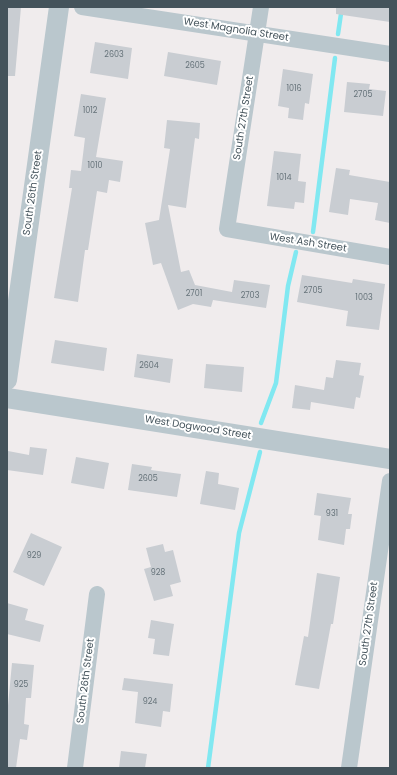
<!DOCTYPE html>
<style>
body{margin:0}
#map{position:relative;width:397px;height:775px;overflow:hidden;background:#f0eced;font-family:Poppins,sans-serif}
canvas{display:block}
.frame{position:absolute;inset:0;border:8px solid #44535b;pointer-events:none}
</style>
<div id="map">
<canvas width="397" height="775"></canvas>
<div class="frame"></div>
</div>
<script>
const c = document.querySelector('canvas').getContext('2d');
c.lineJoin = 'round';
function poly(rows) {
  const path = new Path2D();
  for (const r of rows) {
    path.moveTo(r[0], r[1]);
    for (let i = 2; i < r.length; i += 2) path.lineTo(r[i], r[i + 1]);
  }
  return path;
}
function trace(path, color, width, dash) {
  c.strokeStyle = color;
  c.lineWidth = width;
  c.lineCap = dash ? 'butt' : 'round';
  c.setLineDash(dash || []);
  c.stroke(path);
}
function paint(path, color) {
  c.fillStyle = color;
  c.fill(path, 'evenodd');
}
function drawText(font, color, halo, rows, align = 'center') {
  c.font = font + ' Poppins,sans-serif';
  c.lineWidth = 4;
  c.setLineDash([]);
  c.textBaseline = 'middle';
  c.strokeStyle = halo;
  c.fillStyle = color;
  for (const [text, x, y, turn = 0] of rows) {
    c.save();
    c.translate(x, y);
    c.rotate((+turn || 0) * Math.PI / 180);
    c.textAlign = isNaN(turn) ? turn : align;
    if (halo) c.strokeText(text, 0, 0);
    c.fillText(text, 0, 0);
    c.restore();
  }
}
trace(poly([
 [338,34,342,7],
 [313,232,335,58],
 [261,423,276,383,288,286,296,252],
 [208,768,239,533,260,452]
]), '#81e8f1', 4.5);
paint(poly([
 [7,7,21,7,15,76,7,76],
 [336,7,390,7,390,22,336,14],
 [95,42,132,48,128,79,90,73],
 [168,52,221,61,217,85,164,76],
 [283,69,313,74,309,104,305,103,303,120,288,118,289,108,278,106],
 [347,82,370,84,369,89,386,91,383,116,344,112],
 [81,94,106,98,96,157,123,161,120,182,109,180,107,193,97,191,88,250,85,250,78,302,54,298,72,188,69,188,71,170,81,171,85,138,74,136],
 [167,120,200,123,199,139,195,138,186,208,168,205,181,272,189,270,195,285,232,292,234,280,270,285,266,308,213,300,211,307,193,304,178,310,161,263,153,265,145,223,159,220,170,149,164,148],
 [274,151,301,154,298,181,306,182,304,203,295,202,294,209,267,206],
 [336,168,350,170,349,175,390,182,390,223,375,220,378,203,350,199,348,215,329,212],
 [302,275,352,283,353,279,385,284,379,330,346,326,348,311,297,302],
 [55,340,107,348,104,371,51,363],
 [137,354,173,359,170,383,134,377],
 [336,360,361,363,359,375,364,376,360,398,356,397,354,409,311,402,310,410,292,408,295,385,324,390,326,377,333,378],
 [206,364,244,367,242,392,204,388],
 [30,447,47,449,43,475,7,470,8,451,29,455],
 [76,457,109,463,104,489,71,483],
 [132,464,152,467,151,470,181,474,177,497,128,490],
 [206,471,219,473,218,484,239,488,235,510,200,504],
 [317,493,351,498,348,514,352,514,350,529,346,529,344,545,318,540,321,516,314,515],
 [31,533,62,547,44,586,13,572],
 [163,544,165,552,173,550,181,582,170,585,173,596,154,601,144,569,151,567,146,548],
 [317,573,340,577,333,624,331,624,319,689,295,685,304,636,308,637],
 [7,603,28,609,25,620,44,625,40,642,7,634],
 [151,620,174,624,169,656,153,654,155,639,148,638],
 [12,663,34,665,31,698,26,698,24,724,29,725,27,740,20,739,16,768,7,768,7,716],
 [124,678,173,684,170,712,163,711,161,727,135,723,138,692,122,690],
 [121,751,147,754,145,768,119,768]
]), '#c9cdd2');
trace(poly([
 [82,7,390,54],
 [261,7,227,229,390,257],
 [75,768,97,594],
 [349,768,390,481]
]), '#bac7cd', 16);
trace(poly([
 [7,380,59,7],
 [7,398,390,459]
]), '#bac7cd', 20);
drawText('8px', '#657279', null, [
 ["2603",114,55],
 ["2605",195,66],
 ["1016",294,89],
 ["2705",363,95],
 ["1012",90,111],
 ["1010",95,166],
 ["1014",284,178],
 ["2705",313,291],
 ["2701",194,294],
 ["2703",250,296],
 ["1003",364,298],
 ["2604",149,366],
 ["2605",148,479],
 ["931",332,514],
 ["929",34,556],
 ["928",158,573],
 ["925",21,685],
 ["924",150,702]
]);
drawText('10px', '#44535b', '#fff', [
 ["West Magnolia Street",236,30,9],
 ["South 27th Street",244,118,-81],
 ["South 26th Street",33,193,-82],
 ["West Ash Street",308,243,9],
 ["West Dogwood Street",198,428,9],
 ["South 27th Street",369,624,-82],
 ["South 26th Street",86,681,-83]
]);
</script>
